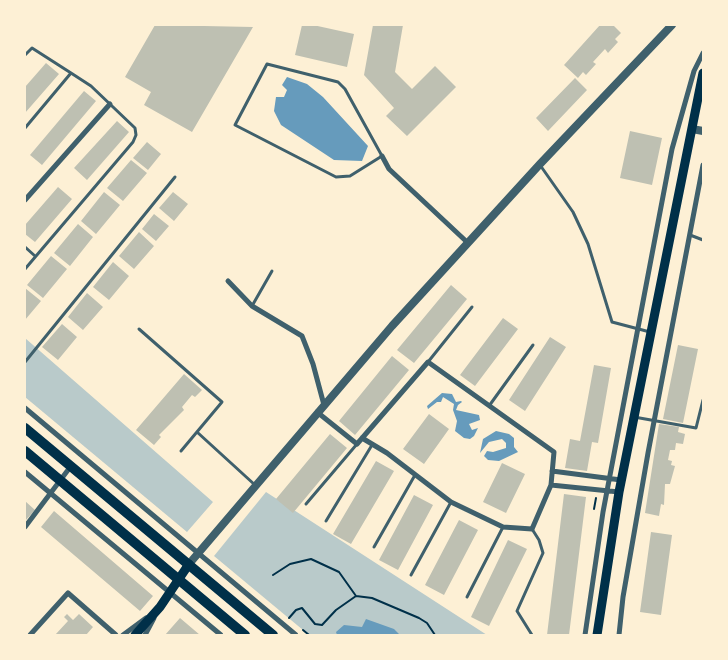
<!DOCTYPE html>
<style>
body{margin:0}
#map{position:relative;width:728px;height:660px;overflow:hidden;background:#fdf0d5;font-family:"Fira Sans",sans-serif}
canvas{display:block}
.frame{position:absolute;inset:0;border:26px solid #fdf0d5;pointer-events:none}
</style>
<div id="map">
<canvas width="728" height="660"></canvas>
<div class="frame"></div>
</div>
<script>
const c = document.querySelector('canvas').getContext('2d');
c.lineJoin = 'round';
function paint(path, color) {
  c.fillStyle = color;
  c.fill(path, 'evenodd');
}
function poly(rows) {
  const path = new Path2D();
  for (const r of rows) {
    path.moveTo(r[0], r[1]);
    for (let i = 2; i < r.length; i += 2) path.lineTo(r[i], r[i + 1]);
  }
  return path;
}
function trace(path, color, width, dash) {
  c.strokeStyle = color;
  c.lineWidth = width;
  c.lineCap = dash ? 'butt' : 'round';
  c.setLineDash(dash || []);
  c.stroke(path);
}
paint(poly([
 [25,338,213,502,187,532,25,397],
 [266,492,487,635,309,635,214,556]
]), '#b9caca');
paint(poly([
 [287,77,307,84,323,97,368,146,362,161,334,160,281,125,274,111,276,97,284,97,287,90,282,85],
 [442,393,452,394,456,402,461,401,462,402,458,405,456,410,479,415,480,420,469,424,472,430,478,428,474,436,470,439,464,438,455,431,457,421,453,410,454,404,443,397,441,402,437,402,428,409,427,406],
 [496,431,509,434,514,438,514,447,518,452,499,461,488,460,484,456,487,451,493,452,506,448,506,443,502,439,489,442,480,453,483,439],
 [366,619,394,629,400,635,337,635,336,632,344,625,362,627]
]), '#669bbc');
paint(poly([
 [155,25,253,27,192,132,144,105,151,92,125,77],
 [302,25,313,25,354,34,347,67,295,55],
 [373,25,403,25,395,72,412,89,435,66,456,87,407,136,386,116,394,108,364,75],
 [600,25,613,25,621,33,615,39,618,42,608,53,605,49,593,62,596,64,586,75,583,72,578,78,564,65],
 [46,63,59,74,25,113,25,87],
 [575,78,587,90,548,131,536,118],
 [84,91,96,101,42,165,30,155],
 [117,121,129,132,87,180,74,168],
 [630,131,662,138,652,185,620,178],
 [147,142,161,154,148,170,133,158],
 [131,160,147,173,123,201,107,188],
 [58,187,72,199,35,242,25,234,25,225],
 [104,192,120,205,96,234,81,221],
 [173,192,188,204,174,221,159,208],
 [154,214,169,226,156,241,142,229],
 [78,224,93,237,70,266,54,253],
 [139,232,154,246,134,269,119,256],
 [51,256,67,269,43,298,27,285],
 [113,262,129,276,109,300,93,287],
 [451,285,467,299,414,363,397,350],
 [25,288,41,301,25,320],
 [87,293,103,307,83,330,68,317],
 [503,318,518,329,475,386,460,375],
 [62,324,77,337,58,360,42,347],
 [550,337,566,347,525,411,509,400],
 [678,345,698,349,683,423,663,419],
 [392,356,409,370,355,435,339,421],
 [594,365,611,368,598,443,592,442,587,471,565,468,570,439,580,441],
 [184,374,202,390,195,397,192,395,182,407,184,410,159,435,161,437,154,445,136,430],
 [429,414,449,429,424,464,403,449],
 [659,424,679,427,678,432,685,434,683,444,676,443,675,450,670,450,668,460,672,461,671,465,675,466,670,484,665,484,664,505,661,504,659,516,645,513],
 [330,434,347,448,293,513,276,499],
 [376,461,394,471,351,544,333,534],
 [502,463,525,474,506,513,483,502],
 [564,494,586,497,569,635,547,635],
 [414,495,433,505,398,570,379,560],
 [25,501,35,510,25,521],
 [54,511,153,596,140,611,41,527],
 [459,520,478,530,444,595,425,585],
 [651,532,672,535,661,615,640,612],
 [508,540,527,549,489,626,471,617],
 [67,614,73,620,79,614,93,627,86,635,55,635,68,621,64,617],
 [180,618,200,635,165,635]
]), '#bec0b2');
trace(poly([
 [594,509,596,498],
 [273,575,290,564,311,559,339,572,356,596],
 [289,618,296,610,302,608,315,624,322,625,336,610,356,596,372,598,419,618,427,623,435,635],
 [303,630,309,635]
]), '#003049', 2);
trace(poly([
 [25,55,32,48,71,73],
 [267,64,338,82,345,89,382,156,350,176,336,177,235,125,267,64],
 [25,128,71,73,91,86,135,128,136,135,133,142,25,269],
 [540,165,573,212,588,244,612,322,650,332],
 [690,235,703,240],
 [25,247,35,256],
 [252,306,272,271],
 [139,329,222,402,181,451],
 [25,362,175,177],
 [428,362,472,307],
 [489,406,533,345],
 [634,417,696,428,703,400],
 [197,432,255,485],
 [306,504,357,444],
 [326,521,372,445],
 [532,529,539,540,543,553,517,611,532,635],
 [374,547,415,475],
 [411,575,451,502],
 [467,597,503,527]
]), '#3f606c', 3);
trace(poly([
 [382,156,389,169,468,243],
 [25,200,110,104],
 [228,281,252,306,302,336,313,364,324,405],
 [25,408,296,635],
 [317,412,357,444,428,362,554,452,551,485,532,529,503,527,451,502,387,453,362,438],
 [552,471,621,480],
 [25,472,221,635],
 [551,485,619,492],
 [25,527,71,466],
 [30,635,68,593,116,635],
 [123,635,146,618],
 [145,635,154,618],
 [585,635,603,512,672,149,694,71,703,53],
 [619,635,623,597,648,453,703,165]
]), '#3f606c', 5);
trace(poly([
 [692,129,703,131],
 [189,564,392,326,540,164,672,25]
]), '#3f606c', 8);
trace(poly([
 [135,635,160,607,189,564],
 [597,635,619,492,703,73]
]), '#003049', 9);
trace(poly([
 [25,428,273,635],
 [25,451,245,635]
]), '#003049', 10);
</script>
